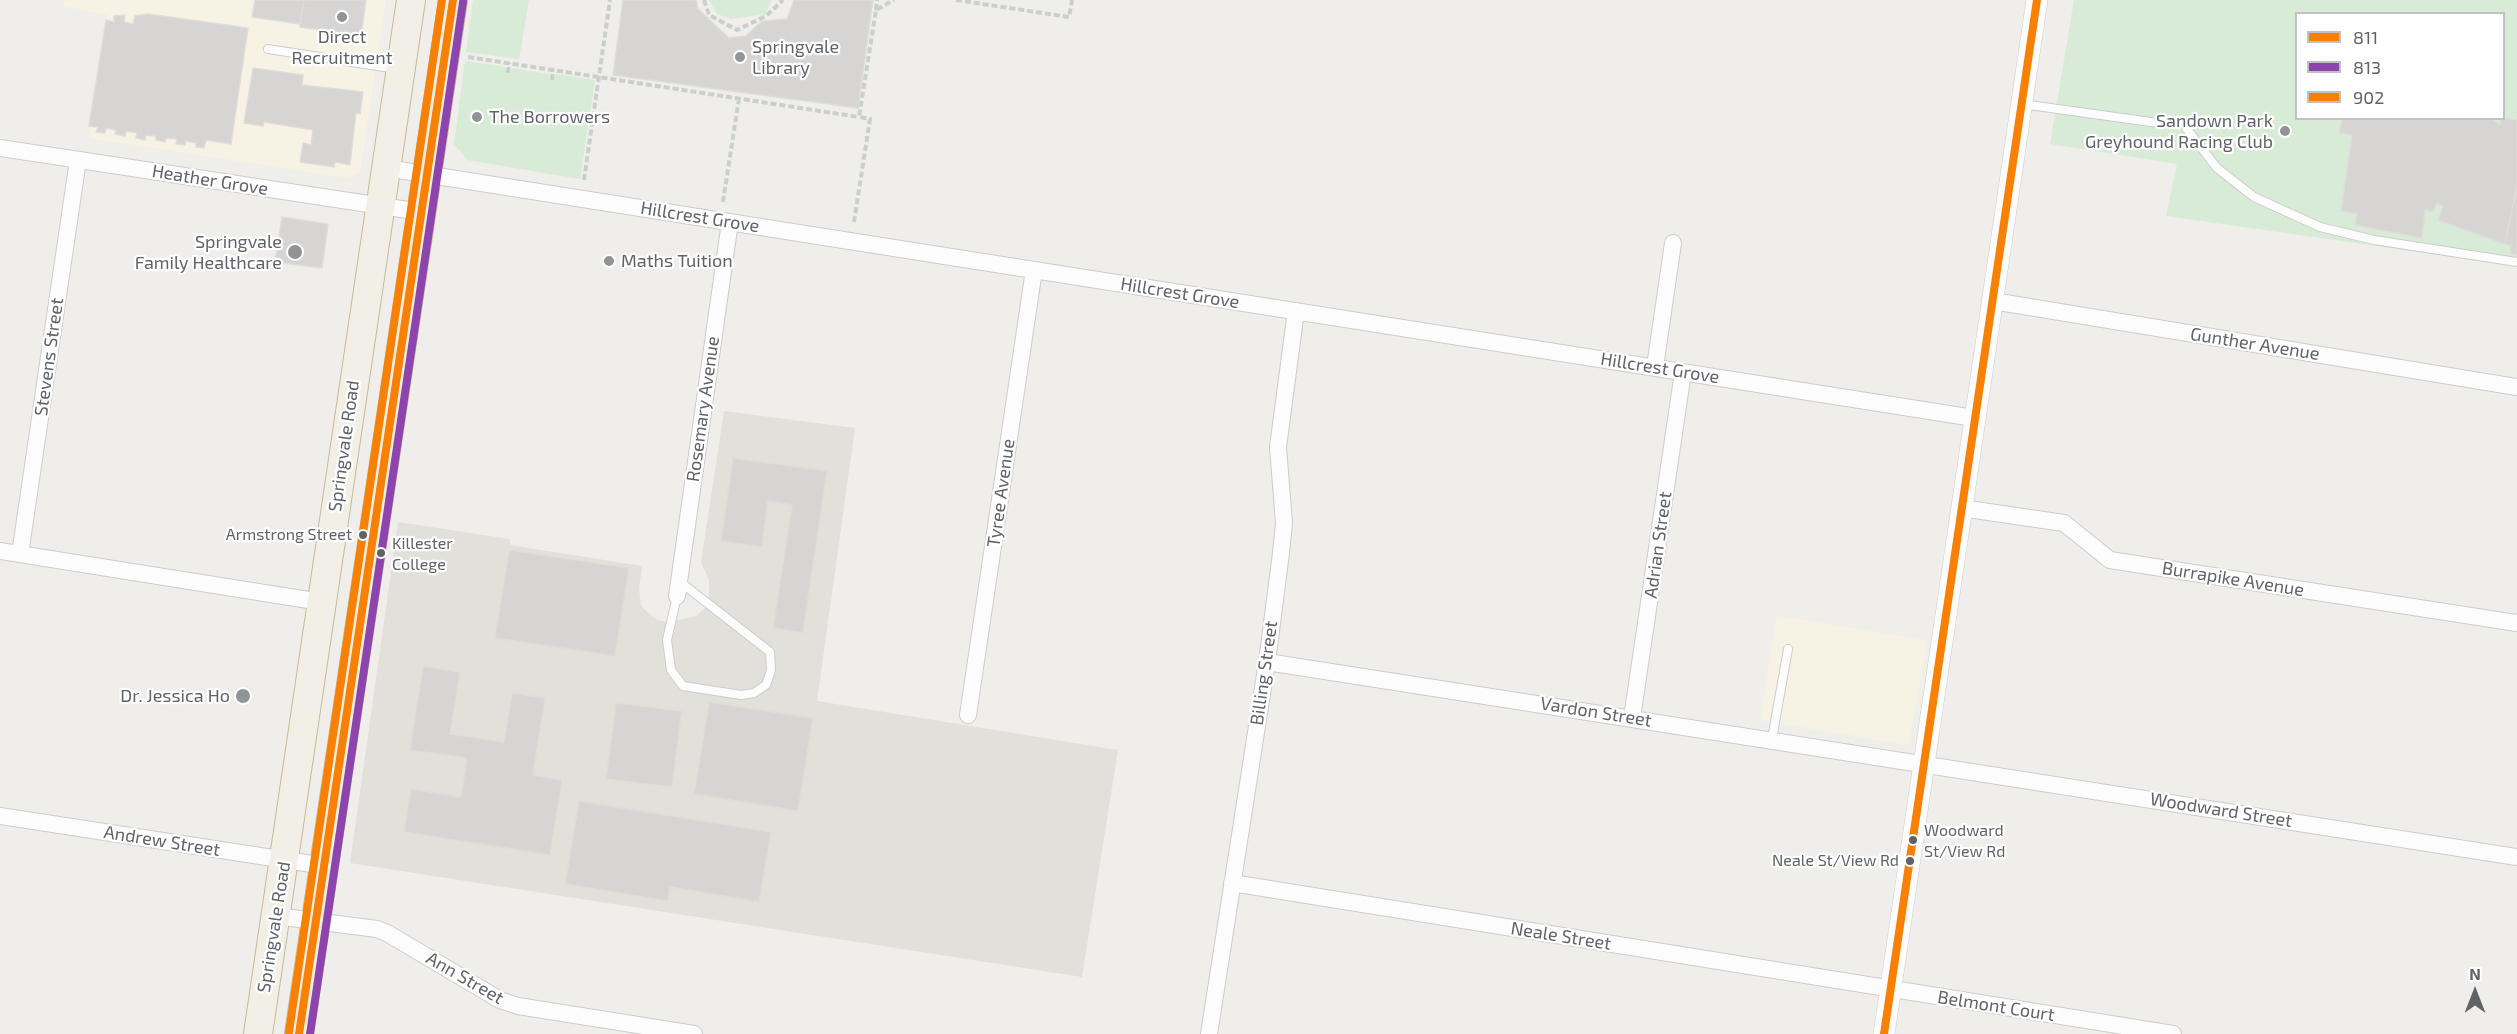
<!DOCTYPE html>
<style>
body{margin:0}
#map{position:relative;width:2517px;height:1034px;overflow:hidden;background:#efeeea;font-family:"Exo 2",sans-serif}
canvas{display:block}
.legend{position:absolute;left:2295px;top:12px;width:210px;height:108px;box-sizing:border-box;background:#fff;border:2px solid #bfc1c3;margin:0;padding:8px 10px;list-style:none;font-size:18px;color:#5f6368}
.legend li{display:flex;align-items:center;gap:12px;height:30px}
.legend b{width:30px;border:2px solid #bfc1c3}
.north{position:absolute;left:2445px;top:962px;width:60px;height:60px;-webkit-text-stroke:4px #fff;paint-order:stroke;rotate:0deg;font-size:16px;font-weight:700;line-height:24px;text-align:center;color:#5f6368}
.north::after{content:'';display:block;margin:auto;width:21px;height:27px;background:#5f6368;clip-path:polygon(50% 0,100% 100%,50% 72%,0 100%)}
</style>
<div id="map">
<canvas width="2517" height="1034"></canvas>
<ul class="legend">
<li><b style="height:8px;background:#f78005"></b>811</li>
<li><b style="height:8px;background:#8e44ad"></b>813</li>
<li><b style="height:8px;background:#f78005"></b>902</li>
</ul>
<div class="north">N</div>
</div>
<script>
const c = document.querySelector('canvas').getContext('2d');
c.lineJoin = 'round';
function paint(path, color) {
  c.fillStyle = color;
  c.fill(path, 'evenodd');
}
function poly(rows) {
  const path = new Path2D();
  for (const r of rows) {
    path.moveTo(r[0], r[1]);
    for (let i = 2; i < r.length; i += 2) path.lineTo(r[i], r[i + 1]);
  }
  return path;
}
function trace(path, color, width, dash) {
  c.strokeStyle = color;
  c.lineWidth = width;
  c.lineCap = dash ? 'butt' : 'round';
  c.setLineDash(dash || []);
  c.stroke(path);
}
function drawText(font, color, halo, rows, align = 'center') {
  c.font = font + ' "Exo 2",sans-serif';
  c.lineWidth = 4.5;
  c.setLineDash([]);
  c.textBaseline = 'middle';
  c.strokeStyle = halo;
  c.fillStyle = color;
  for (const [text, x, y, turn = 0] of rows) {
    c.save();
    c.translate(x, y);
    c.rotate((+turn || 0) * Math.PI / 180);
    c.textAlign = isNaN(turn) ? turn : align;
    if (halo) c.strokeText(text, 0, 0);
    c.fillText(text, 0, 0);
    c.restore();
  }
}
paint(poly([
 [64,0,386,0,360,173,348,178,89,138,108,15,63,6],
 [1777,616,1927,641,1909,745,1760,720]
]), '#f7f3e4');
paint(poly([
 [724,411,855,428,817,701,1118,750,1082,977,350,863,398,522,510,539,510,545,642,566,639,589,641,605,645,610,657,620,668,622,696,616,705,608,709,596,709,580,701,562]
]), '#e2e0da');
paint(poly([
 [473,0,529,0,519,59,466,52],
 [709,0,772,0,765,14,732,19,717,14],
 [2074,0,2517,0,2517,266,2166,216,2177,164,2050,144],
 [2296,14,2504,14,2504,118,2296,118],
 [465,61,506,67,506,73,510,73,511,68,550,74,549,79,554,80,556,74,595,80,580,179,467,160,454,144]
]), '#d8ebd6');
const building = poly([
 [255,0,304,0,300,24,252,17,255,0],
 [304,0,366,0,361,36,300,27,304,0],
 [623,0,696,0,698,9,729,38,746,36,762,21,787,19,794,0,873,0,858,108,613,75,623,0],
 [148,14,248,28,231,144,206,140,204,148,196,147,196,143,186,141,185,145,176,144,177,139,166,138,165,142,156,140,156,136,146,135,145,140,136,138,137,133,126,131,125,136,115,134,116,130,106,128,105,133,96,132,98,127,89,126,106,20,114,22,114,16,125,15,124,22,133,24,135,16,148,14],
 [253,68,303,75,302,85,363,92,360,114,356,113,350,165,335,162,334,167,300,162,303,143,311,145,313,130,264,122,263,126,244,123,253,68],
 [2342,118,2490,118,2500,125,2501,118,2517,120,2517,185,2505,244,2438,220,2443,206,2437,203,2433,212,2425,210,2422,238,2355,225,2357,214,2341,211,2352,135,2339,133,2342,118],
 [2517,185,2517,255,2510,254,2511,246,2505,244,2517,185],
 [282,217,328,224,322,268,275,262,282,217],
 [733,458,827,471,803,633,773,628,792,505,768,501,762,547,721,541,733,458],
 [509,550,629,568,615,656,495,638,509,550],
 [423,666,460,672,450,734,504,742,512,693,545,698,533,775,562,780,550,855,404,832,411,789,461,797,467,758,410,750,423,666],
 [709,702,813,718,798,811,694,794,709,702],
 [616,703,682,711,672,787,606,779,616,703],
 [579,801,771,832,759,902,670,887,668,901,565,884,579,801]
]);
paint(building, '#d6d5d3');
trace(building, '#deddd9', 1.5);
const service = poly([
 [268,49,397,69],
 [2022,104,2158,123],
 [2186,128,2217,168,2254,197,2320,227,2374,240,2517,262],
 [677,596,667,640,671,670,683,686,741,695,754,693,766,685,771,670,770,652,679,581],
 [1772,739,1788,649]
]);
const minor = poly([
 [0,148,421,212],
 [386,168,1974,418],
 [1993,301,2517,387],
 [1655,367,1673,243],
 [1961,508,2064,523,2110,560,2517,623],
 [0,551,321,602],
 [20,554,78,160],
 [677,596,730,222],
 [1267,662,2517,857],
 [968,715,1034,270],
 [1632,718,1683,372],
 [0,816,325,866],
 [1232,883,2173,1034],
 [276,916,377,929,387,933,500,1000,518,1006,694,1034],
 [1209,1034,1267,662,1281,553,1284,523,1278,447,1296,311]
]);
const tertiary = poly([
 [1884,1034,2037,0]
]);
const trunk = poly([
 [258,1034,411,0],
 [299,1034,453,0]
]);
trace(service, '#cbcccc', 10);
trace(minor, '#cbcccc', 18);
trace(tertiary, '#cbcccc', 22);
trace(trunk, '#c8b996', 30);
trace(poly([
 [704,0,709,15,737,30,766,16,783,0],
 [956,0,1069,17,1072,0],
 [876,10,877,0],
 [468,57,859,117],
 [508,73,509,63],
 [552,80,553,70],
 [584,180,610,0],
 [723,202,739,98],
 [854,222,870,119,859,117,876,10,894,0]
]), '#cacfcc', 4, [6, 3]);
trace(service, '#fdfcfc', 8);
trace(minor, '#fdfcfc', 16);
trace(tertiary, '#fdfcfc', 21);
trace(trunk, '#f2f0e6', 28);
trace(poly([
 [299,1034,453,0],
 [1884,1034,2037,0]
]), '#f78005', 8);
trace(poly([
 [310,1034,463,2]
]), '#8e44ad', 8);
trace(poly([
 [289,1032,442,0]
]), '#f78005', 8);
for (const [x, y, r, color] of [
 [342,17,6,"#919496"],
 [740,57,6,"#919496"],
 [477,117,6,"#919496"],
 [2285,131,6,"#919496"],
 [295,252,8,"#919496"],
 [609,261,6,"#919496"],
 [363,535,5,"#5f6368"],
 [381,553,5,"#5f6368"],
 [243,696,8,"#919496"],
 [1913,840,5,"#5f6368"],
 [1910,861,5,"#5f6368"]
]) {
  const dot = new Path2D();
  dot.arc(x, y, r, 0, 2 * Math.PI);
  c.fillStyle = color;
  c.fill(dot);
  trace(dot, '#fff', 2);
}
drawText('16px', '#5f6368', '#fff', [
 ["Armstrong Street",352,535],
 ["Killester",392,544,"left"],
 ["College",392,565,"left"],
 ["Woodward",1924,831,"left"],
 ["St/View Rd",1924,852,"left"],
 ["Neale St/View Rd",1899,861]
], 'right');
drawText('18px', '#5f6368', '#fff', [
 ["Direct",342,37,"center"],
 ["Recruitment",342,58,"center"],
 ["Springvale",752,47],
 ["Library",752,68],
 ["The Borrowers",489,117],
 ["Sandown Park",2273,121,"right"],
 ["Greyhound Racing Club",2273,142,"right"],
 ["Springvale",282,242,"right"],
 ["Family Healthcare",282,263,"right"],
 ["Maths Tuition",621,261],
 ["Dr. Jessica Ho",230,696,"right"]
], 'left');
drawText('18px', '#5f6368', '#fff', [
 ["Heather Grove",210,180,9],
 ["Hillcrest Grove",700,217,9],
 ["Hillcrest Grove",1180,293,9],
 ["Gunther Avenue",2255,344,9],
 ["Stevens Street",49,357,-82],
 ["Hillcrest Grove",1660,368,9],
 ["Rosemary Avenue",703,409,-82],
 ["Springvale Road",344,446,-82],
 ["Tyree Avenue",1001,493,-82],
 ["Adrian Street",1658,545,-82],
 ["Burrapike Avenue",2233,579,9],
 ["Billing Street",1264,673,-82],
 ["Vardon Street",1596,712,9],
 ["Woodward Street",2221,810,9],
 ["Andrew Street",162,841,9],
 ["Springvale Road",274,927,-81],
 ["Neale Street",1561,936,9],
 ["Ann Street",465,978,30],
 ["Belmont Court",1996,1006,9]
]);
</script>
